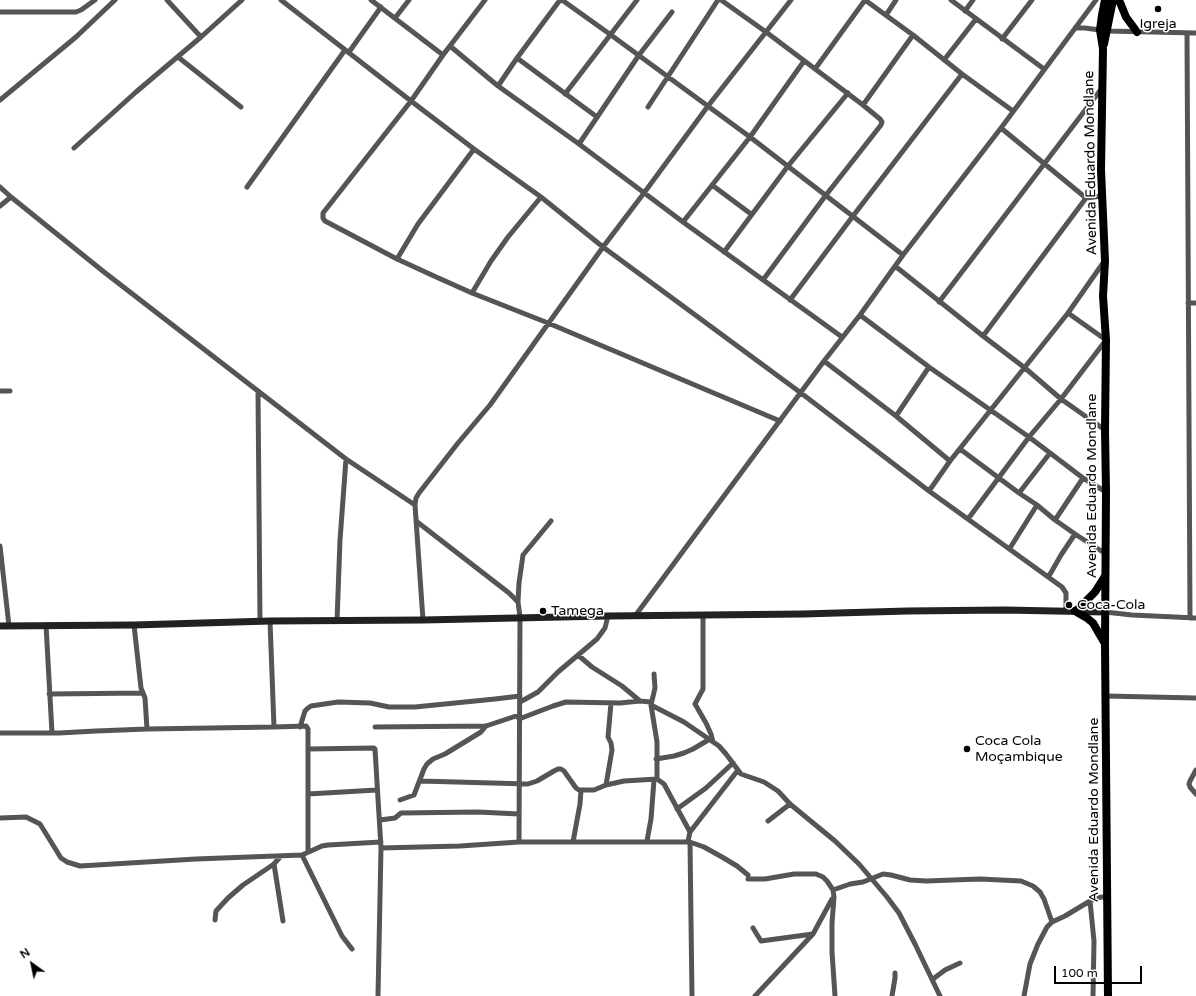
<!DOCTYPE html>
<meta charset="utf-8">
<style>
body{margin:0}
#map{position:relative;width:1196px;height:996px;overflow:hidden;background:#fff;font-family:"Varela Round",sans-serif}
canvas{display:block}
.north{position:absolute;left:12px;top:944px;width:40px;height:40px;-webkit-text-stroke:3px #fff;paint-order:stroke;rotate:327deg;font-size:11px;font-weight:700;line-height:16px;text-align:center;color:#000}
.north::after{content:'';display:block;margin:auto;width:14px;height:18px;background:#000;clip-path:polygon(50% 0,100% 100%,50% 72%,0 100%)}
.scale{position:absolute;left:1054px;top:966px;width:88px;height:18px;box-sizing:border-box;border:2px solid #000;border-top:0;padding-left:5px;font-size:12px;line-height:14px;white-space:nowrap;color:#000;-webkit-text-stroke:3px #fff;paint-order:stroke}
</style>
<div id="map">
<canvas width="1196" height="996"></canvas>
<div class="north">N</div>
<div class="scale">100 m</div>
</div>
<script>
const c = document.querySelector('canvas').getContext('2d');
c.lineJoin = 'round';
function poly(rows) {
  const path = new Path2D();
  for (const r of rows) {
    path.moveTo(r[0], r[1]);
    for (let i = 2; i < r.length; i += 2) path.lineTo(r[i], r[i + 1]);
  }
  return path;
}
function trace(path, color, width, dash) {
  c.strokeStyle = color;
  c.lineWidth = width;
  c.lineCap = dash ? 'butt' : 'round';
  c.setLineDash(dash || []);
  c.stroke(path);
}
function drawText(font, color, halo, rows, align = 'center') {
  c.font = font + ' "Varela Round",sans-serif';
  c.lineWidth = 3;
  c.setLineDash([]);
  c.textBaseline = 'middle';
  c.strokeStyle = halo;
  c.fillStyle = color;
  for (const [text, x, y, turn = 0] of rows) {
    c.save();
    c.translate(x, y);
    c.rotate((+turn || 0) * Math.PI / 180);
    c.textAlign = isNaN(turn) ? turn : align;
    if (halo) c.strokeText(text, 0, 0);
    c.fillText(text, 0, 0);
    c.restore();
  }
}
trace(poly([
 [167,0,201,37],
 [281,0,411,101,474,149,541,197,603,247,801,393,929,491,1062,587,1066,593,1066,611],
 [371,0,443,55],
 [485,0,443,55,411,101,323,213,323,218,325,221,397,259,434,276,472,293,548,323,780,421],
 [562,0,611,35,750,137,903,255],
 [721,0,766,32,863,105,880,119,882,122,881,125,826,195,763,280],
 [865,0,913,35,962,74,1013,111],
 [951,0,1044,69],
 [965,11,973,0],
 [0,12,76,12,81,10,95,0],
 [886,15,896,0],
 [395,18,409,0],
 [1075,28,1085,28,1107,31,1196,33],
 [1187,33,1190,618],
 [1002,39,1032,0],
 [450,46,498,86,579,144,683,222,842,337],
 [349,52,381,7],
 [178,57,241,107],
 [517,58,597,117],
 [944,60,976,19],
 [815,69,865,0],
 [498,86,517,58,560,0],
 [565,94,637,0],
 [0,100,76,37,115,0],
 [863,105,913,35],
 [648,107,718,0],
 [1001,128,1086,198,1102,196],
 [579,144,639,55,672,12],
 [74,148,136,92,201,37,242,0],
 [712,185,751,214],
 [0,187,11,197,0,206],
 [247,187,345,50],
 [11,197,104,272,346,459,415,505],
 [683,222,750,137,804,61],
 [724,252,788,166,848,93],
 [397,259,418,224,474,149],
 [895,266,983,336,1025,368,1061,399,1105,430],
 [472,293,491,261,508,237,541,197],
 [790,300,853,216,962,74],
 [939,302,1102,88],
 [1188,303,1196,303],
 [860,315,929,367,1029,437,1083,478,1106,492],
 [983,336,1086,198],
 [824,361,896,416,950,461],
 [0,391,10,391],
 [258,391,260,622],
 [896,416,929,367],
 [960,449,1019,493,1037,505,1055,520,1075,534,1106,554],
 [929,491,950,461,1068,313,1103,263],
 [1019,493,1050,453],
 [968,519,1029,437,1061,399,1106,340,1068,313],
 [1055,520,1083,478],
 [416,521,509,593,518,602,520,617,519,842],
 [0,546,9,626],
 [1010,548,1037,505],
 [1049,576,1061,555,1075,534],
 [518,602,519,583,523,555,551,521],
 [1105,612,1132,615,1196,618],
 [703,615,703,689,695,704,706,723,711,734,713,742],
 [635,616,824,361,860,315,903,255,1001,128,1096,0],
 [423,620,415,505,416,498,419,493,458,443,490,405,603,247,644,193,708,106,791,0],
 [337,621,340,540,346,459],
 [46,625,52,733,59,733,96,731,147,729,274,727,270,621],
 [134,625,141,688,145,698,147,729],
 [578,655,592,667,622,686,640,701],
 [654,674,655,688,651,705,657,742,657,779],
 [49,694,143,693],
 [1106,696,1196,698],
 [520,702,538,692,558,672,597,639,605,628,608,616],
 [651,705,684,722,719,746,726,754,741,774,764,782,778,791,790,804,835,841,859,864,887,897,899,913,915,944,940,996],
 [519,719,553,706,566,702,620,703,640,701,651,702],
 [274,727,306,726,308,729,308,852],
 [300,727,305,711,308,708,311,706,338,702,370,703,389,707,415,707,495,699,520,696],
 [375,727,486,726,519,715],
 [0,733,52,733],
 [308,749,374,748,375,749,381,848,378,996],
 [656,759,674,756,684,753,693,749,710,739],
 [1196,770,1190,781,1189,784,1190,787,1196,794],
 [420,781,528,784,537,781,554,771,558,769,561,769,564,771,576,788,579,790,594,790,606,785,624,781,657,779,664,784,690,832],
 [606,785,612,750,611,743,608,737,611,703],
 [308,794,377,790],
 [400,800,414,795,424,769,427,764,433,759,445,754,481,732,486,726],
 [677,809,706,788,733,763],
 [0,818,26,817,40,824,61,858,67,862,80,866,196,859,302,855,322,846,328,845,381,842],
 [380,820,395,818,401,813,478,812,519,814],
 [768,821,790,804],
 [647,841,651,819,654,780],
 [688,841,690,832,738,770],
 [573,842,580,804,581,790],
 [690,842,704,847,722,857,737,866,748,875],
 [381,848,460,846,519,842,690,842,692,996],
 [302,855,342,936,352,949],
 [274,864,283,921],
 [748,879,765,879,794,874,816,874,823,877,827,881,833,890,834,897,832,923,832,952,835,996],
 [833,890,850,884,863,882,883,874,891,875,910,880,926,881,980,879,1021,881,1033,886,1040,892,1044,899,1052,922],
 [1090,901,1094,941,1093,996],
 [215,920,216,911,228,898,243,885,274,864,280,857],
 [753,928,761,941,813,934],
 [933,979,945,970,960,963],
 [755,996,813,934,832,899],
 [892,996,895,978,895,973],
 [1024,996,1030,964,1038,944,1047,927,1052,922,1065,916,1090,901,1101,897,1107,897]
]), '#555', 5);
trace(poly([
 [0,626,134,625,270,621,423,620,608,616,803,614,907,611,1005,610,1105,612]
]), '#222', 7);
trace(poly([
 [1105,0,1102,15,1100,30,1103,49,1101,170,1105,261,1103,296,1106,340,1105,430,1106,492,1105,644,1108,996],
 [1119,0,1126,17,1137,32],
 [1104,44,1113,0],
 [1075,611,1087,618,1093,623,1104,642],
 [1076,611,1095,592,1105,576]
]), '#000', 8);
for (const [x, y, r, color] of [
 [1158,9,4,"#000"],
 [1069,605,4,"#000"],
 [543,611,4,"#000"],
 [967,749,4,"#000"]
]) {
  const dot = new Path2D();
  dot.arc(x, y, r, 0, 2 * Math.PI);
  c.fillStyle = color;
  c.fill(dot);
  trace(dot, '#fff', 1.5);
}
drawText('14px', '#000', '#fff', [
 ["Igreja",1158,24,"center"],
 ["Coca-Cola",1077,605],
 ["Tamega",551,611],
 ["Coca Cola",975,741],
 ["Moçambique",975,757]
], 'left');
drawText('14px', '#000', '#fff', [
 ["Avenida Eduardo Mondlane",1091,163,-91],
 ["Avenida Eduardo Mondlane",1092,486,-90],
 ["Avenida Eduardo Mondlane",1094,810,-90]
]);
</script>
